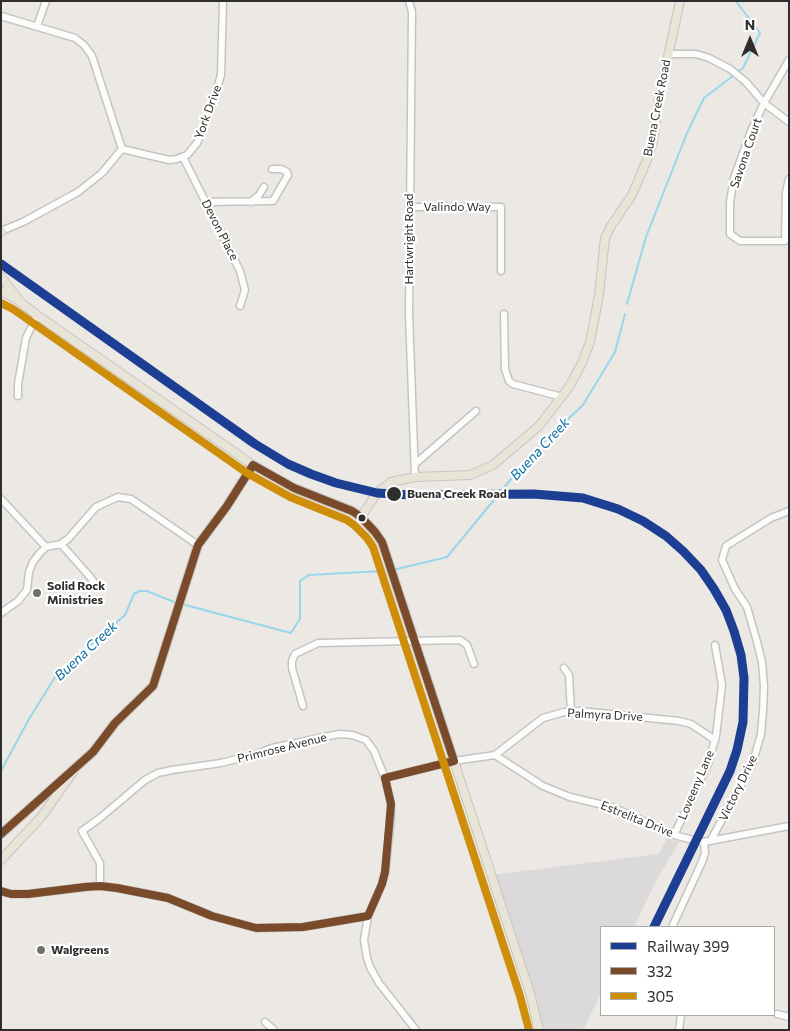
<!DOCTYPE html>
<style>
body{margin:0}
#map{position:relative;width:790px;height:1031px;overflow:hidden;background:#ece8e4;font-family:Commissioner,sans-serif}
canvas{display:block}
.frame{position:absolute;inset:0;border:2px solid #2e2e2e;pointer-events:none}
.legend{position:absolute;left:600px;top:926px;width:175px;height:90px;box-sizing:border-box;background:#fff;border:1px solid #ababab;margin:0;padding:6px 9px;list-style:none;font-size:15px;color:#2e2e2e}
.legend li{display:flex;align-items:center;gap:10px;height:25px}
.legend b{width:25px;border:1px solid #ababab}
.north{position:absolute;left:725px;top:15px;width:50px;height:50px;-webkit-text-stroke:4px #fff;paint-order:stroke;rotate:0deg;font-size:14px;font-weight:700;line-height:20px;text-align:center;color:#2e2e2e}
.north::after{content:'';display:block;margin:auto;width:18px;height:22px;background:#2e2e2e;clip-path:polygon(50% 0,100% 100%,50% 72%,0 100%)}
</style>
<div id="map">
<canvas width="790" height="1031"></canvas>
<div class="frame"></div>
<ul class="legend">
<li><b style="height:6px;background:#1c3f94"></b>Railway 399</li>
<li><b style="height:6px;background:#7a4b2a"></b>332</li>
<li><b style="height:6px;background:#cf8e09"></b>305</li>
</ul>
<div class="north">N</div>
</div>
<script>
const c = document.querySelector('canvas').getContext('2d');
c.lineJoin = 'round';
function paint(path, color) {
  c.fillStyle = color;
  c.fill(path, 'evenodd');
}
function poly(rows) {
  const path = new Path2D();
  for (const r of rows) {
    path.moveTo(r[0], r[1]);
    for (let i = 2; i < r.length; i += 2) path.lineTo(r[i], r[i + 1]);
  }
  return path;
}
function trace(path, color, width, dash) {
  c.strokeStyle = color;
  c.lineWidth = width;
  c.lineCap = dash ? 'butt' : 'round';
  c.setLineDash(dash || []);
  c.stroke(path);
}
function drawText(font, color, halo, rows, align = 'center') {
  c.font = font + ' Commissioner,sans-serif';
  c.lineWidth = 4.5;
  c.setLineDash([]);
  c.textBaseline = 'middle';
  c.strokeStyle = halo;
  c.fillStyle = color;
  for (const [text, x, y, turn = 0] of rows) {
    c.save();
    c.translate(x, y);
    c.rotate((+turn || 0) * Math.PI / 180);
    c.textAlign = isNaN(turn) ? turn : align;
    if (halo) c.strokeText(text, 0, 0);
    c.fillText(text, 0, 0);
    c.restore();
  }
}
paint(poly([
 [667,838,679,842,656,881,634,927,601,927,601,993,583,1030,542,1030,491,875,659,854]
]), '#dcd9db');
trace(poly([
 [736,1,760,33,743,68,737,72],
 [627,304,646,237,687,133,704,98,734,75],
 [397,569,447,557,535,450,583,405,615,352,625,314],
 [185,605,291,633,300,619,300,581,309,575,382,571],
 [1,771,29,719,57,674,125,615,134,594,140,591,147,591,174,602]
]), '#99d6ec', 2);
const minor = poly([
 [409,1,412,12,409,314,415,477],
 [1,16,75,38,84,45,92,56,122,149],
 [37,26,46,1],
 [668,54,696,54,709,58,730,69,746,82,764,103,789,122],
 [789,60,764,103,751,131,734,178,730,202,730,234,740,241,785,241,786,192,789,179],
 [122,149,169,160,177,159,187,155,197,143,210,112,221,75,223,1],
 [183,157,240,271,245,290,240,306],
 [206,202,273,201,288,175,287,172,281,169,272,169],
 [251,202,259,195,264,187],
 [409,207,501,207,501,271],
 [1,231,23,222,78,192,102,173,122,149],
 [504,314,505,369,509,381,513,384,562,397],
 [18,396,18,384,26,338,37,315],
 [415,464,476,411],
 [1,499,46,547],
 [61,544,91,578,95,584],
 [1,613,18,601,27,590,29,572,33,562,39,554,46,547,61,544,68,539,96,507,118,497,131,499,198,545],
 [564,668,569,675,571,712],
 [303,706,292,668,292,661,295,654,318,643,460,640,467,645,474,664],
 [495,755,543,786,570,797,612,807,674,835,697,841,704,842,789,826],
 [385,778,454,761,495,755,543,718,564,712,580,711,679,721,691,724,715,740],
 [674,835,708,764,716,736,722,685,715,645],
 [711,840,753,762,761,734,763,711,764,686,762,662,756,638,747,607,735,589,722,560,726,546,771,518,789,511],
 [100,886,100,863,82,831,100,818,145,780,158,773,172,770,221,763,260,753,272,748,339,734,352,735,366,740,374,751,385,778,391,804,391,817,385,872,382,884,368,916,364,940,367,958,370,967,379,983,416,1030],
 [1,891,11,894,28,894,85,887,100,886,117,888,168,898,212,916,256,928,303,927,368,916],
 [672,927,702,862,705,853,704,842],
 [777,1014,789,1017],
 [265,1022,274,1030],
 [679,1030,681,1015]
]);
const major = poly([
 [1,232,2,231],
 [1,277,18,299],
 [1,291,19,301,37,315,253,465,294,488,352,511,361,517,375,532,382,542,454,761,530,993,539,1030],
 [361,517,377,493,391,482,415,477,470,475,493,465,539,426,569,387,582,363,590,342,599,295,605,238,611,226,632,195,649,155,653,141,659,98,680,1],
 [1,834,93,752,115,723,153,686,198,545,227,506,253,465],
 [1,860,42,816,73,772]
]);
trace(minor, '#c5c4c5', 9);
trace(major, '#c6c5c4', 10);
trace(minor, '#fcfcfb', 6);
trace(major, '#e8e4d6', 8);
trace(poly([
 [1,834,93,752,115,723,153,686,198,545,227,506,253,465,294,488,352,511,361,517,375,532,382,542,454,761,385,778,391,804,385,872,382,884,368,916,303,927,256,928,212,916,168,898,117,888,100,886,85,887,28,894,11,894,1,891]
]), '#7a4b2a', 8);
trace(poly([
 [1,303,13,309,247,473,290,497,347,520,354,525,367,538,373,547,444,764,520,996,529,1030]
]), '#cf8e09', 8);
trace(poly([
 [1,264,255,444,288,464,311,474,336,483,377,493,411,495,534,494,583,498,618,509,643,521,666,536,683,551,701,570,714,589,726,610,734,631,741,655,744,678,743,722,737,750,730,771,654,927]
]), '#1c3f94', 9);
for (const [x, y, r, color] of [
 [394,494,8,"#2e2e2e"],
 [362,518,4.5,"#2e2e2e"],
 [37,593,5,"#706f6e"],
 [41,950,5,"#706f6e"]
]) {
  const dot = new Path2D();
  dot.arc(x, y, r, 0, 2 * Math.PI);
  c.fillStyle = color;
  c.fill(dot);
  trace(dot, '#fff', 2);
}
drawText('12px', '#2e2e2e', '#fff', [
 ["Buena Creek Road",657,108,-79],
 ["York Drive",208,112,-70],
 ["Savona Court",746,153,-71],
 ["Valindo Way",457,207],
 ["Devon Place",220,230,63],
 ["Hartwright Road",409,239,-90],
 ["Palmyra Drive",605,715,3],
 ["Primrose Avenue",282,748,-14],
 ["Loveeny Lane",696,785,-67],
 ["Victory Drive",738,788,-64],
 ["Estrelita Drive",637,819,22]
]);
drawText('bold 12px', '#2e2e2e', '#fff', [
 ["Buena Creek Road",407,494]
], 'left');
drawText('bold 12px', '#2e2e2e', '#fff', [
 ["Solid Rock",47,586],
 ["Ministries",47,600],
 ["Walgreens",51,950]
], 'left');
drawText('italic 14px', '#0d6fa3', '#fff', [
 ["Buena Creek",540,449,-47],
 ["Buena Creek",86,651,-43]
]);
</script>
